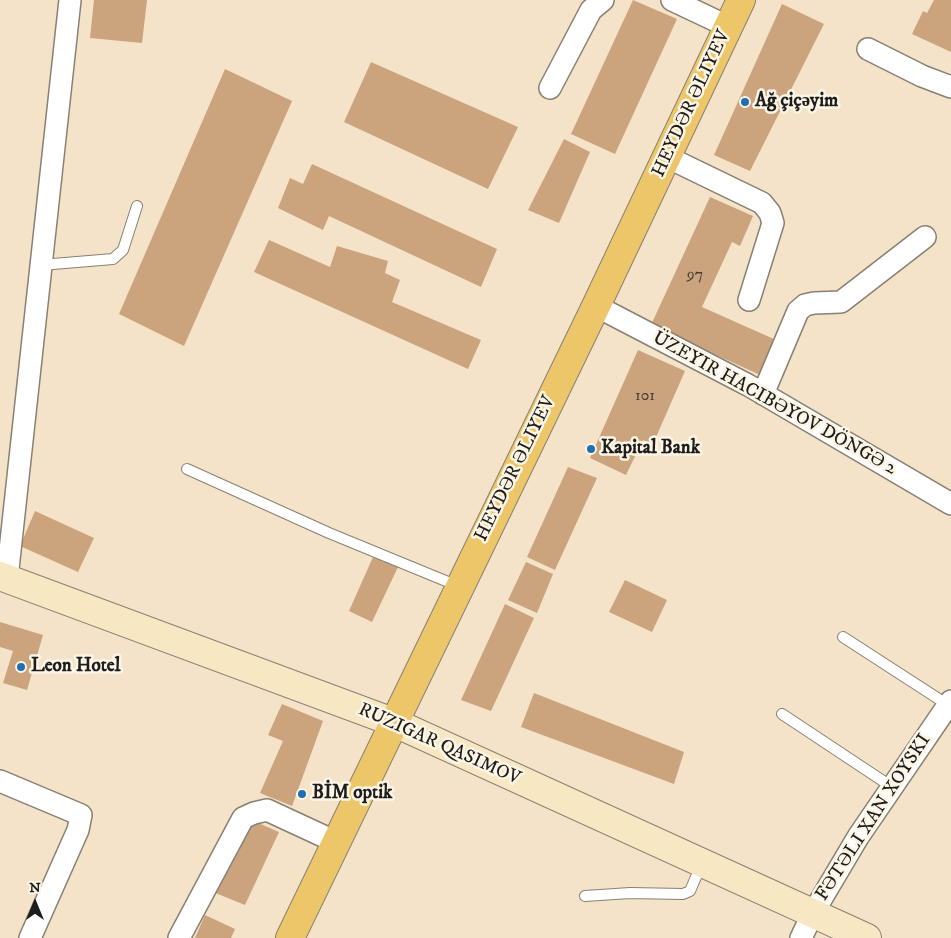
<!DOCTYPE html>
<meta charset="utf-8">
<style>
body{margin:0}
#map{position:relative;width:951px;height:938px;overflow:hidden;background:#f4e3c8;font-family:"IM FELL DW Pica",serif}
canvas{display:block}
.north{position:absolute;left:10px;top:878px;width:50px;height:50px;-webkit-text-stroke:4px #fcf5e5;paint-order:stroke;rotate:0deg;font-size:14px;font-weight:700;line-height:20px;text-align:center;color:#1c1c1c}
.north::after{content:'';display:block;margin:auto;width:18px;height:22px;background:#1c1c1c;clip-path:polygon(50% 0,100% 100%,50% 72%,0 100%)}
</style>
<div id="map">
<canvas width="951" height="938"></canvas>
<div class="north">N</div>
</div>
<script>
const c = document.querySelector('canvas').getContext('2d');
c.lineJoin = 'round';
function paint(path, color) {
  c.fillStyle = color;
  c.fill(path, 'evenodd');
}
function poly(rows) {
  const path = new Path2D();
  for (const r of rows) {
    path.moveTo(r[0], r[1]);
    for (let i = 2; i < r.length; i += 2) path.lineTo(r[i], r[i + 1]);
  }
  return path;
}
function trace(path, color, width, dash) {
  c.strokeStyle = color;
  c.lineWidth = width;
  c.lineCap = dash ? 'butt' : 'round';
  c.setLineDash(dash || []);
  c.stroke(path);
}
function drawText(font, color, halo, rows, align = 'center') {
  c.font = font + ' "IM FELL DW Pica",serif';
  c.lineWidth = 5;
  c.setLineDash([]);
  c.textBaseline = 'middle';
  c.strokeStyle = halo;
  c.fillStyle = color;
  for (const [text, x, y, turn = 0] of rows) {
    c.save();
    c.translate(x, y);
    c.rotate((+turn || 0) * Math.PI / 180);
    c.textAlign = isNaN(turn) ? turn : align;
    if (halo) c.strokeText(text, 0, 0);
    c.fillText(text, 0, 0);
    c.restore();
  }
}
paint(poly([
 [94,0,147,0,142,43,90,38],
 [633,0,677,19,615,154,571,134],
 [934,0,951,0,951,52,912,34,923,11,927,13],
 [782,4,824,24,750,171,714,155],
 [371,62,518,127,488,189,344,122],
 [225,69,292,101,184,346,119,314],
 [564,139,590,152,559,223,528,210],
 [312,164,497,249,481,287,329,216,323,230,278,208,290,178,303,184],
 [710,197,753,216,740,246,732,242,702,307,776,340,760,375,651,325],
 [269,240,330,267,337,246,388,261,385,273,400,280,392,302,481,340,468,369,254,272],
 [638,350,685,371,653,444,643,440,626,475,590,458],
 [568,467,597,478,555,570,527,557],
 [35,511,94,538,78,572,20,546],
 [373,557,398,567,372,622,349,611],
 [526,562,553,574,537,613,508,600],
 [625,580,667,600,652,632,609,612],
 [505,604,534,618,491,711,461,700],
 [0,622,43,635,27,690,3,683,13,651,0,647],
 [534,693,684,752,674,784,521,727],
 [282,704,323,721,292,806,260,793,283,741,268,735],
 [249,819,279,832,245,905,213,892],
 [205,915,235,929,231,938,195,938]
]), '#cba47d');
const lane = poly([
 [41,265,113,259,123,250,137,206],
 [187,469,329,533,458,586],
 [843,637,948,705],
 [782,714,892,787],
 [585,896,630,893,683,894,690,891,702,863]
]);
const street = poly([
 [672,0,729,27],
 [868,49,922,76,951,87],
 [550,88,591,10,603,0],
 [667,157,762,203,770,213,773,223,749,300],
 [596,306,748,385,951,504],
 [763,394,798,311,805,305,814,303,841,302,925,237],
 [7,578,70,0],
 [0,781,81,815,78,830,30,938],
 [179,938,243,818,254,813,267,810,336,842],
 [801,938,813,913,858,837,951,701]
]);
const secondary = poly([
 [0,576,393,722,867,938]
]);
const primary = poly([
 [290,938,596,306,741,0]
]);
trace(lane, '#888072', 12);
trace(street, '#888072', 24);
trace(secondary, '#888072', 30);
trace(primary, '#888072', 30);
trace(lane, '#fff', 10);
trace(street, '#fff', 21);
trace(secondary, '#f7e8c3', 28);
trace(primary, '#ecc669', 28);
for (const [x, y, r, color] of [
 [745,102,5,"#1f6fb2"],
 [591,449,5,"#1f6fb2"],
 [21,667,5,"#1f6fb2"],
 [302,794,5,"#1f6fb2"]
]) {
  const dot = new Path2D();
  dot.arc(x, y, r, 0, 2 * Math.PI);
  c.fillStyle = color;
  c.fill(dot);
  trace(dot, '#fcf5e5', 2);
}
drawText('16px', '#483e34', null, [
 ["97",695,276],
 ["101",645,397]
]);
drawText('bold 19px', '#1c1c1c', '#fcf5e5', [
 ["Ağ çiçəyim",755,102],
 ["Kapital Bank",601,449],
 ["Leon Hotel",31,667],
 ["BİM optik",312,794]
], 'left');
drawText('19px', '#1c1c1c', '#fcf5e5', [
 ["HEYDƏR ƏLIYEV",692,104,-65],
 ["ÜZEYIR HACIBƏYOV DÖNGƏ 2",774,404,29],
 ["HEYDƏR ƏLIYEV",516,469,-64],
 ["RUZIGAR QASIMOV",439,745,24],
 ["FƏTƏLI XAN XOYSKI",874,818,-57]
]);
</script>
